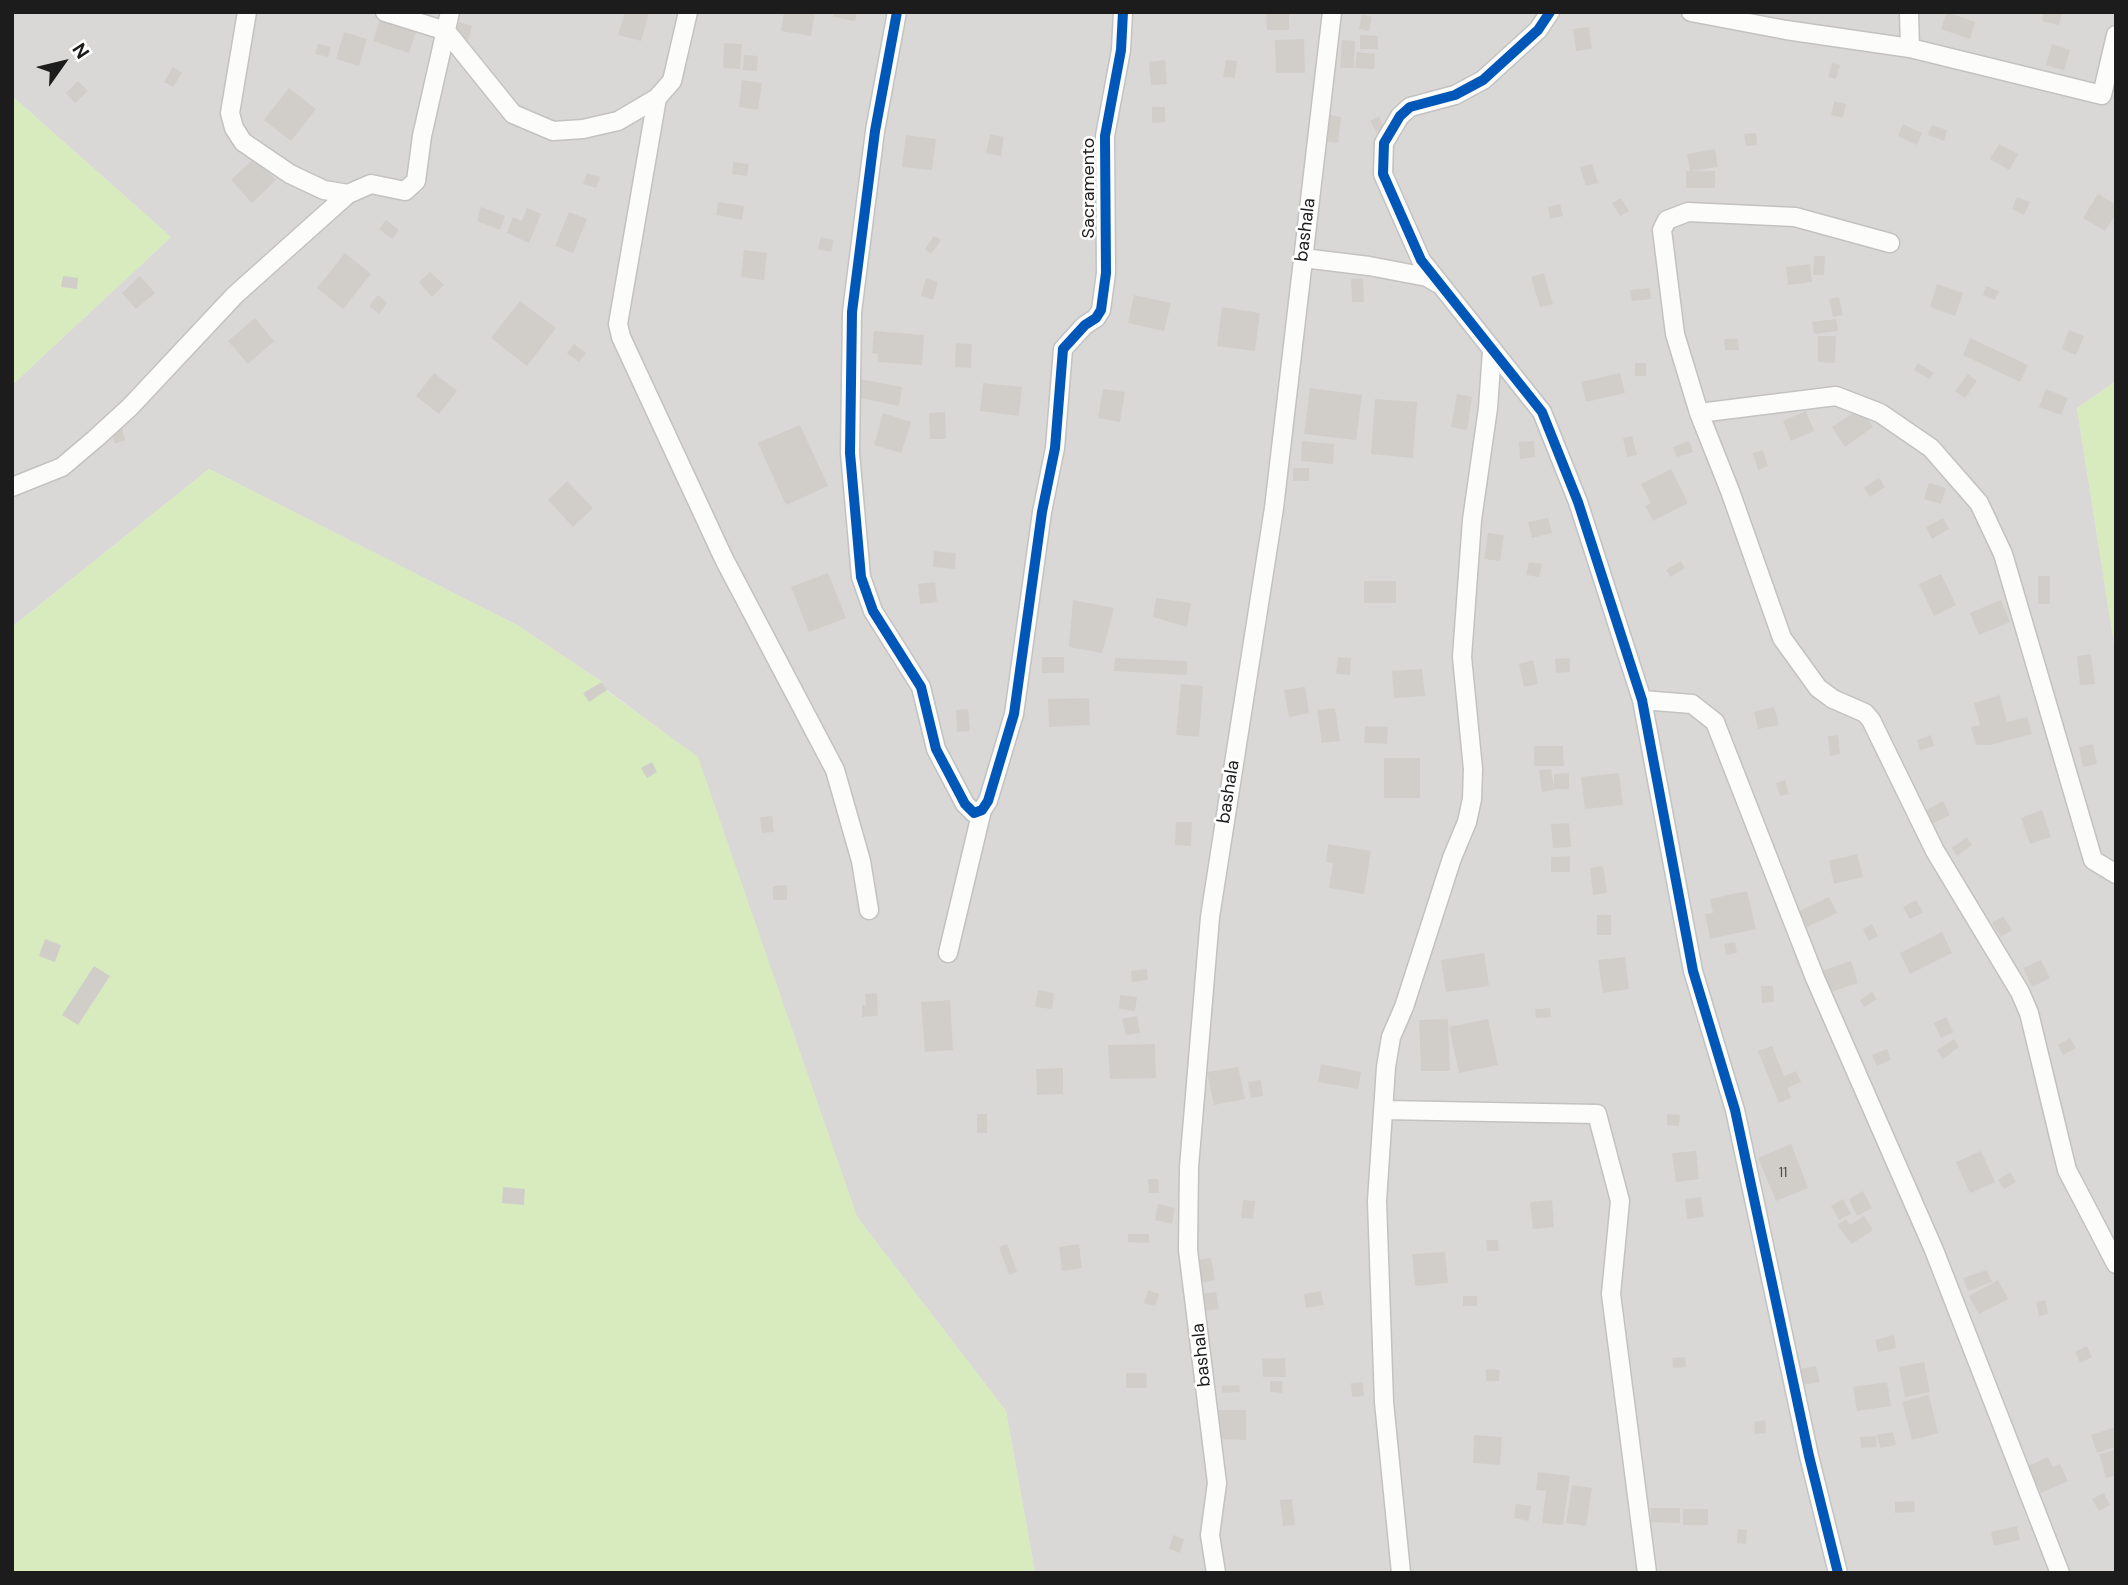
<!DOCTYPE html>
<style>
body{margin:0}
#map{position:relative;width:2128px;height:1585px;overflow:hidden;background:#eae8e4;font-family:"DM Sans",sans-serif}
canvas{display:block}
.frame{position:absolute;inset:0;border:14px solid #1c1c1c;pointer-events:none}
.north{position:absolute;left:28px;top:28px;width:70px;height:70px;-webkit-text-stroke:5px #fff;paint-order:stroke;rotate:56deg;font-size:19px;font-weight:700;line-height:28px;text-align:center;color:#1c1c1c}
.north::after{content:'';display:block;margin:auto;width:24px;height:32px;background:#1c1c1c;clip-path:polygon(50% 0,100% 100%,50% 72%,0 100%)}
</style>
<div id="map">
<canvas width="2128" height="1585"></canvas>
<div class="frame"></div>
<div class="north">N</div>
</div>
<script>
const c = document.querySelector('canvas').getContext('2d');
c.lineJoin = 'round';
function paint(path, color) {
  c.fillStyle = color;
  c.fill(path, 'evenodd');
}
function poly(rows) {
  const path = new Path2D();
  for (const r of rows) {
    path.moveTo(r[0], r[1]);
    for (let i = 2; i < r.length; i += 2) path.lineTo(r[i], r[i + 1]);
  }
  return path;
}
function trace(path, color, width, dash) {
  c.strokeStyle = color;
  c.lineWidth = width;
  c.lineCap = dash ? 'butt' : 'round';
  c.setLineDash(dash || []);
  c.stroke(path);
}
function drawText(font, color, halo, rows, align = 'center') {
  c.font = font + ' "DM Sans",sans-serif';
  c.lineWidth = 5;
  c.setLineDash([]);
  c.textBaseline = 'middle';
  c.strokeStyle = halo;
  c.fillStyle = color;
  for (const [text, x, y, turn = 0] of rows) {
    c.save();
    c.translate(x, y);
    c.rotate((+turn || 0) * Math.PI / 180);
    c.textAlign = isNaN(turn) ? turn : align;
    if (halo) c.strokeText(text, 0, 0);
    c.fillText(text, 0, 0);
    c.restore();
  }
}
paint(poly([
 [12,12,2116,12,2116,381,2077,408,2116,656,2116,1573,1035,1573,1006,1411,857,1217,697,757,607,690,602,682,517,625,209,469,12,627,12,385,171,237,12,96]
]), '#d9d8d6');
paint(poly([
 [12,96,171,237,12,385],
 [2116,381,2116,656,2077,408],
 [209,469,517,625,602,682,607,691,698,757,857,1217,1006,1411,1035,1573,12,1573,12,627]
]), '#d7ebbf');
paint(poly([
 [625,12,649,12,641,41,618,35],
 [784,12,815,12,811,36,781,31],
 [834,12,857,12,855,21,833,17],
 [1266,12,1289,12,1289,30,1267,30],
 [1947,12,1975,22,1970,39,1941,29],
 [2044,12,2062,12,2059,25,2042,21],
 [1362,14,1372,17,1369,31,1359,29],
 [381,16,417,28,409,53,373,41],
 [459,22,472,26,468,42,454,37],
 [1589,27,1592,49,1576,51,1573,29],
 [344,32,367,39,359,66,336,59],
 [1360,35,1378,36,1378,49,1360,49],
 [1304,39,1305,73,1276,73,1275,40],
 [1342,40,1355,41,1354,68,1340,68],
 [724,43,742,44,740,69,723,68],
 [318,44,331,47,328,57,315,54],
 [2052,44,2070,50,2064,70,2046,65],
 [1357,52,1375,54,1374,69,1355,68],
 [744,55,758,56,757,71,743,70],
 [1165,60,1167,84,1151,85,1149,62],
 [1226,60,1237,61,1235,78,1223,77],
 [1832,63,1840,65,1836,79,1828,77],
 [173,67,182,73,173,87,164,82],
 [742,80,762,83,758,110,739,107],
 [78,81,88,91,75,103,66,93],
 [289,88,316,109,291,141,264,120],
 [1834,101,1846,104,1843,118,1831,115],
 [1152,107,1165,107,1165,122,1152,123],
 [1325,114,1341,117,1338,143,1322,141],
 [1379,116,1385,129,1377,133,1370,121],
 [1903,124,1922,133,1917,145,1898,136],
 [1932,125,1947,130,1944,141,1928,135],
 [1756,133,1757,145,1746,146,1744,134],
 [990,134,1004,137,1001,156,986,153],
 [906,135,936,139,932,170,902,167],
 [1999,144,2018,154,2009,170,1990,159],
 [1715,149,1718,167,1690,171,1687,154],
 [254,158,276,180,252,203,231,180],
 [733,162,749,164,747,176,732,174],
 [1592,164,1598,183,1586,186,1580,167],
 [1686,171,1715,171,1715,188,1686,188],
 [587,173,600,177,596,188,583,184],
 [2098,194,2116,205,2116,214,2105,231,2083,218],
 [2017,197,2030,202,2024,215,2012,209],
 [1621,198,1629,211,1620,216,1612,203],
 [718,202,744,206,742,220,716,215],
 [1560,204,1563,216,1550,219,1548,207],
 [481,207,505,216,500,230,477,221],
 [527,208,541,214,529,243,507,233,513,217,522,221],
 [569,212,587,219,573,253,555,246],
 [386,220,399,230,392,239,379,229],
 [934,236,941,240,931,254,925,249],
 [821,237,834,240,831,252,818,249],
 [744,250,767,253,764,280,741,277],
 [345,253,371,274,343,309,317,288],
 [1814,256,1825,256,1824,275,1813,275],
 [1810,264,1812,282,1788,285,1786,267],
 [430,272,444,285,432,297,419,282],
 [1544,273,1553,304,1540,307,1531,277],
 [63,276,78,278,77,289,61,287],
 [140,276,155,293,136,309,122,293],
 [926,278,938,282,933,300,921,296],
 [1363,278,1364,302,1352,302,1351,279],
 [1937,284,1963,293,1955,316,1930,307],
 [1986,286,1999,291,1995,300,1983,295],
 [1650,288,1651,299,1632,301,1630,290],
 [378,295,387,303,379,314,369,306],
 [1134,295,1171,303,1164,331,1128,323],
 [1839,297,1843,315,1833,317,1829,299],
 [520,301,556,328,527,366,491,338],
 [1222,307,1260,313,1255,351,1217,346],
 [255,318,274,341,248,364,228,341],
 [1836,319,1838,331,1814,334,1812,322],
 [2069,330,2084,336,2076,355,2062,349],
 [874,331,924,335,922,365,878,362,878,354,872,353],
 [1818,336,1836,336,1835,363,1818,362],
 [1970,338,2028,365,2020,382,1963,355],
 [1724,339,1738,339,1739,350,1725,350],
 [956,343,972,344,971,368,955,367],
 [574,344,586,353,579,362,567,353],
 [1635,363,1646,363,1646,376,1635,376],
 [1918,363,1934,373,1929,379,1914,370],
 [434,373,457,391,439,414,416,396],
 [1620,373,1625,393,1586,402,1581,382],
 [1968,374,1977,381,1965,398,1955,391],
 [860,379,902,387,899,406,856,397],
 [983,383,1022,387,1019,416,980,411],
 [1310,388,1362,395,1356,440,1304,434],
 [1103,389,1125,392,1120,422,1098,418],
 [2046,389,2068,398,2061,415,2039,407],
 [1457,394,1472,397,1467,430,1451,427],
 [1375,399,1417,402,1413,458,1371,454],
 [1860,408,1873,427,1845,447,1832,427],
 [1806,411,1814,431,1791,441,1783,421],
 [945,412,946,439,930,439,929,413],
 [883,413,911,422,901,453,874,445],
 [800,425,828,486,786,505,758,443],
 [122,428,125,440,115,444,111,431],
 [1632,436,1637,455,1627,457,1623,438],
 [1302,441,1334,444,1333,464,1301,461],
 [1534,441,1535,457,1520,459,1519,442],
 [1689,441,1693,452,1677,457,1673,447],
 [1763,450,1768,466,1758,470,1753,453],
 [1293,468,1309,468,1309,481,1293,481],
 [1671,469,1688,503,1653,521,1645,506,1651,503,1641,484],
 [1879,478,1885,487,1870,497,1864,488],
 [567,481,593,508,573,527,548,500],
 [1929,483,1946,488,1941,504,1924,499],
 [1548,518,1552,533,1532,538,1528,522],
 [1943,518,1949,529,1932,539,1926,527],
 [1488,533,1504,535,1500,561,1484,559],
 [934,551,956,553,955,569,933,567],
 [1681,561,1685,568,1671,577,1666,570],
 [1529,562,1542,564,1539,577,1526,575],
 [828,573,846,618,809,632,791,587],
 [1941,574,1956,605,1934,616,1919,584],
 [2038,576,2050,576,2050,604,2038,604],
 [1364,581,1396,581,1396,603,1364,603],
 [935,582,937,602,920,604,918,584],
 [1156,598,1191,603,1187,627,1153,617],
 [1073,600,1114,608,1102,653,1069,647],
 [2001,600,2010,622,1979,635,1970,613],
 [2091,654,2095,684,2080,685,2077,656],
 [1042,657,1064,657,1064,673,1042,673],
 [1338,657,1351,658,1350,675,1336,674],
 [1115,658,1187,661,1187,675,1114,671],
 [1570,658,1570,672,1556,673,1555,659],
 [1533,660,1538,684,1524,687,1519,664],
 [1422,669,1425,696,1394,698,1392,671],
 [602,682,607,690,589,702,583,693],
 [1181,684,1203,686,1199,737,1176,735],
 [1305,687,1309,713,1289,717,1284,690],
 [2000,695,2007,722,2027,717,2032,734,1990,745,1976,745,1971,727,1980,725,1974,703],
 [1089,698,1090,725,1049,727,1048,699],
 [1774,707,1779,725,1758,729,1754,712],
 [1335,708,1340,741,1322,743,1317,710],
 [968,709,970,731,957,732,956,710],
 [1365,726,1388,727,1387,744,1364,743],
 [1838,735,1840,754,1830,756,1828,736],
 [1931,735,1934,746,1920,750,1917,740],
 [2093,744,2097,764,2083,767,2079,747],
 [1534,746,1563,746,1564,766,1534,766],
 [1384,758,1420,758,1420,798,1384,798],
 [652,762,657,772,647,778,641,768],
 [1551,769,1554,790,1542,792,1539,770],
 [1569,773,1569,789,1554,789,1554,774],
 [1619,773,1623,805,1585,809,1581,777],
 [1785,780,1789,794,1780,796,1776,783],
 [1943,801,1950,815,1932,824,1925,811],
 [2042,810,2051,837,2030,844,2021,818],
 [772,816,774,832,762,833,760,817],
 [1176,822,1192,822,1191,846,1175,845],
 [1569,823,1571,847,1553,848,1551,824],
 [1967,837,1972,845,1957,856,1952,848],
 [1328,844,1371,851,1364,894,1329,888,1333,863,1326,862],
 [1857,854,1863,877,1834,884,1829,861],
 [1570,856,1570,872,1551,872,1551,857],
 [1603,866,1607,893,1593,895,1590,868],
 [787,885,787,900,773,900,773,886],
 [1747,891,1756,929,1710,939,1705,914,1713,913,1710,899],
 [1829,897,1837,913,1807,927,1799,911],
 [1916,900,1923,912,1910,919,1903,907],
 [1597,915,1611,915,1611,935,1597,935],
 [2003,916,2012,930,2001,937,1992,923],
 [1872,924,1878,936,1869,941,1863,929],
 [1942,932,1952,953,1910,974,1900,953],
 [45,939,61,945,55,962,39,956],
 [1735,942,1737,953,1726,955,1724,944],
 [1484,953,1489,986,1446,992,1441,960],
 [1625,957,1629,989,1603,993,1598,960],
 [2041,960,2050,978,2032,987,2023,968],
 [1851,961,1858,983,1828,993,1821,971],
 [94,966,110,976,78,1025,62,1015],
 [1147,969,1148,980,1132,982,1131,971],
 [1761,986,1773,986,1774,1002,1762,1003],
 [1038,990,1054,993,1052,1009,1035,1007],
 [1872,992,1877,999,1864,1007,1860,1000],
 [877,993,878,1016,862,1017,862,1005,866,1005,865,994],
 [1120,995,1137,997,1135,1011,1119,1009],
 [950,1000,953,1050,925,1052,921,1002],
 [1550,1008,1551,1017,1536,1018,1535,1009],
 [1137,1016,1140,1033,1126,1035,1122,1019],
 [1946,1017,1953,1032,1941,1038,1934,1023],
 [1448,1019,1450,1071,1421,1071,1419,1020],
 [1488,1019,1498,1065,1459,1073,1449,1027],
 [2070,1038,2076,1048,2063,1055,2058,1045],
 [1954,1039,1959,1047,1943,1059,1937,1050],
 [1155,1044,1156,1078,1110,1079,1108,1045],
 [1772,1046,1784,1076,1796,1071,1801,1082,1787,1088,1791,1098,1779,1103,1758,1051],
 [1887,1049,1891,1060,1877,1066,1872,1055],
 [1321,1064,1361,1072,1358,1089,1318,1082],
 [1238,1067,1245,1099,1214,1105,1207,1072],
 [1063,1068,1063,1094,1037,1095,1036,1069],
 [1261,1080,1263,1096,1251,1098,1248,1082],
 [977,1114,987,1114,987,1133,977,1133],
 [1667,1114,1680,1115,1679,1126,1667,1125],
 [1791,1144,1808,1188,1776,1201,1758,1158],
 [1696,1151,1699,1179,1676,1182,1672,1153],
 [1981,1151,1995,1182,1970,1193,1956,1162],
 [2010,1172,2016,1182,2004,1189,1998,1180],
 [1148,1179,1158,1179,1159,1193,1149,1193],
 [503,1187,525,1189,524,1205,502,1203],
 [1863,1191,1872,1208,1857,1216,1849,1199],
 [1701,1197,1704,1217,1687,1219,1685,1199],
 [1843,1199,1851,1214,1839,1220,1831,1206],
 [1243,1200,1255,1201,1253,1219,1241,1218],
 [1552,1200,1554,1227,1533,1229,1530,1202],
 [1158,1204,1175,1208,1172,1224,1155,1220],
 [1864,1216,1873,1230,1852,1244,1837,1225,1846,1219,1850,1225],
 [1128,1234,1149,1234,1149,1243,1128,1242],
 [1486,1240,1498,1240,1499,1251,1487,1251],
 [1007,1244,1017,1272,1009,1275,999,1247],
 [1079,1244,1082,1268,1062,1271,1059,1247],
 [1445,1252,1448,1283,1415,1286,1412,1254],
 [1211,1258,1215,1280,1199,1283,1195,1260],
 [1987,1270,1992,1282,1968,1291,1963,1278],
 [1998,1280,2008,1299,1979,1314,1969,1296],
 [1148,1290,1159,1294,1155,1306,1144,1303],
 [1321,1291,1324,1305,1306,1308,1304,1294],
 [1216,1292,1219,1309,1204,1311,1201,1294],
 [1463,1296,1477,1296,1477,1306,1463,1306],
 [2045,1300,2048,1314,2039,1316,2036,1302],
 [1894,1335,1896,1348,1878,1352,1875,1340],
 [2087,1346,2092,1357,2080,1363,2075,1352],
 [1685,1357,1686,1367,1673,1368,1672,1358],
 [1285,1358,1286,1377,1263,1377,1262,1359],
 [1924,1362,1930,1392,1905,1397,1899,1367],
 [1816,1366,1820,1382,1803,1385,1799,1369],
 [1486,1369,1500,1370,1499,1381,1486,1381],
 [1126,1373,1146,1373,1147,1388,1126,1388],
 [1270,1381,1283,1381,1282,1393,1270,1392],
 [1363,1382,1364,1396,1352,1397,1351,1383],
 [1887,1382,1891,1406,1857,1411,1853,1387],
 [1239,1385,1240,1392,1222,1393,1222,1386],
 [1929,1395,1938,1433,1912,1440,1902,1402],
 [1217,1410,1246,1410,1246,1440,1216,1439],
 [1765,1420,1766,1433,1755,1434,1754,1422],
 [2116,1427,2116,1447,2097,1453,2091,1435],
 [1893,1432,1896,1445,1880,1448,1877,1435],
 [1474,1435,1502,1437,1500,1465,1473,1463],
 [1876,1436,1877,1447,1861,1448,1860,1437],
 [2116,1450,2116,1475,2106,1478,2099,1454],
 [2048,1457,2053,1467,2060,1464,2068,1481,2041,1493,2028,1466],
 [1538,1472,1570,1476,1563,1525,1542,1523,1546,1491,1536,1490],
 [1572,1485,1592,1488,1586,1526,1566,1523],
 [2104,1493,2110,1505,2099,1511,2092,1499],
 [1292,1499,1295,1525,1283,1526,1280,1500],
 [1914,1501,1915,1512,1895,1513,1895,1502],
 [1516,1504,1531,1506,1529,1521,1514,1518],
 [1651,1508,1680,1508,1680,1523,1651,1522],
 [1683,1509,1708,1509,1708,1525,1683,1525],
 [2017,1526,2020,1540,1994,1546,1991,1532],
 [1738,1529,1747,1530,1746,1544,1737,1543],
 [1173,1535,1184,1539,1180,1553,1169,1549]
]), '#d1ceca');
const street = poly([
 [385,12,446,31,513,114,553,131,583,129,618,121,657,98],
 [688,12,672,81,657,98,618,324,621,337,724,559,835,770,861,861,869,910],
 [897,12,875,131,852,312,850,453,861,577,873,611,921,687,936,749,965,804,974,813,982,810,988,801,1014,714,1042,512,1055,448,1063,349,1085,325,1096,318,1101,310,1106,273,1105,136,1121,50,1123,12],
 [1550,12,1538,30,1483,80,1455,95,1410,107,1400,116,1384,143,1383,174,1421,260,1542,412,1578,502,1642,700,1693,971,1735,1110,1809,1456,1838,1573],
 [1691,12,1786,30,1910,48,2102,95,2116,35],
 [1909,12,1910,48],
 [348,194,371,184,405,191,416,181,422,136,450,12],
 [1890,243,1795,217,1688,212,1667,220,1662,230,1675,334,1699,413,1730,491,1782,638,1818,688,1833,699,1865,713,1871,720,1935,851,2020,992,2029,1013,2067,1170,2116,1264],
 [1303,258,1369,266,1427,277,1437,283],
 [1699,413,1836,396,1880,413,1931,448,1979,503,2003,554,2093,860,2116,874],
 [12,487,62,467,95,439,130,407,235,295,348,194,324,190,290,174,243,142,234,128,230,113,247,12],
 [1642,700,1692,704,1715,722,1815,978,1934,1250,2060,1573],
 [948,953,982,810],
 [1384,1110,1597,1114,1620,1201,1611,1294,1647,1573],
 [1216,1573,1210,1535,1217,1483,1188,1250,1189,1167,1210,917,1274,508,1332,12],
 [1401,1573,1384,1402,1377,1201,1386,1067,1391,1037,1404,1007,1452,858,1467,822,1472,799,1473,769,1462,657,1472,520,1488,408,1492,351]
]);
trace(street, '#c3c2c0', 21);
trace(street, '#fcfcfb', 18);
trace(poly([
 [897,12,875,131,852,312,850,453,861,577,873,611,921,687,936,749,965,804,974,813,982,810,988,801,1014,714,1042,512,1055,448,1063,349,1085,325,1096,318,1101,310,1106,273,1105,136,1121,50,1123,12],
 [1550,12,1538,30,1483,80,1455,95,1410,107,1400,116,1384,143,1383,174,1421,260,1542,412,1578,502,1642,700,1693,971,1735,1110,1809,1456,1838,1573]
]), '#0057b8', 10);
drawText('14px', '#4a4a48', null, [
 ["11",1783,1173]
]);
drawText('18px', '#1c1c1c', '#fff', [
 ["Sacramento",1089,188,-90],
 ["bashala",1306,230,-83],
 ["bashala",1229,792,-81],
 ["bashala",1202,1355,-96]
]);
</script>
